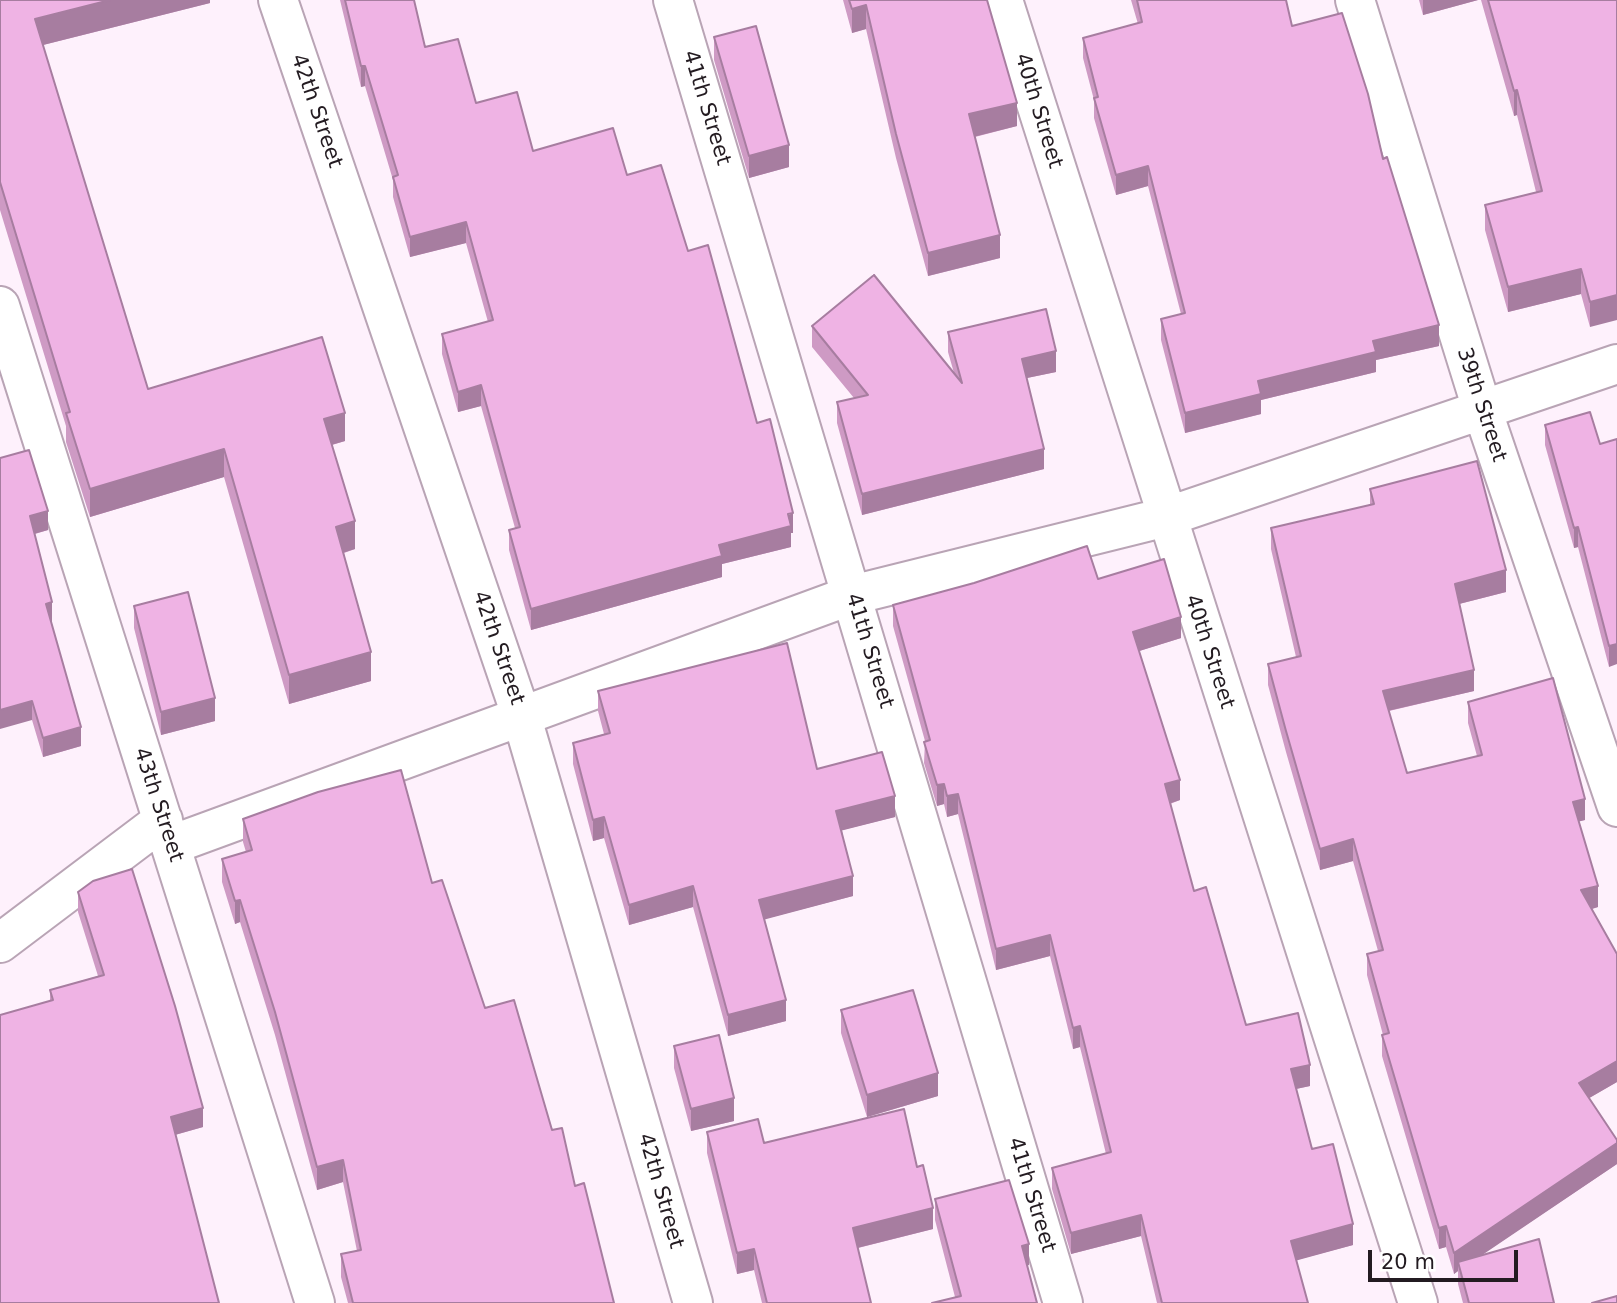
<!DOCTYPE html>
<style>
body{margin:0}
#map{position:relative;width:1617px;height:1303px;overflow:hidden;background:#fef1fc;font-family:"DejaVu Sans",sans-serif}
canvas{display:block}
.scale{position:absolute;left:1368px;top:1250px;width:150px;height:32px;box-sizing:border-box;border:4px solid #231b21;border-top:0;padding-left:9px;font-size:21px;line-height:24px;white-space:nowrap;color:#231b21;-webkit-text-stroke:5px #fff;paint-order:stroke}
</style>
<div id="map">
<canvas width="1617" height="1303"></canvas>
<div class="scale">20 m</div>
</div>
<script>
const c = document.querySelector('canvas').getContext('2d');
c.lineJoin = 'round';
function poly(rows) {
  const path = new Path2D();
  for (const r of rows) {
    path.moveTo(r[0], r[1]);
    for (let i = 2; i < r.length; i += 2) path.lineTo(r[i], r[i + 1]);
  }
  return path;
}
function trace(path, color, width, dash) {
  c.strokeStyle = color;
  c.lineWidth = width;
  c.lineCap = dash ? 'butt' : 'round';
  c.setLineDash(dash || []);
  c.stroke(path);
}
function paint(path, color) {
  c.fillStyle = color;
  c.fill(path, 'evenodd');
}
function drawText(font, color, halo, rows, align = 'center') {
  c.font = font + ' "DejaVu Sans",sans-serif';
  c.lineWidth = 7;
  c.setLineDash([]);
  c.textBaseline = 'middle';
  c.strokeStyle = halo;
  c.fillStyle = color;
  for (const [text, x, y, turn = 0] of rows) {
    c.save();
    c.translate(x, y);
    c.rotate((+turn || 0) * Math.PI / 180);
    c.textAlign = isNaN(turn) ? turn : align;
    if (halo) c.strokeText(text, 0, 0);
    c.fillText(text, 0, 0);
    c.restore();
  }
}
const minor = poly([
 [278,0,522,718,693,1303],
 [673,0,1063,1303],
 [1003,0,1418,1303],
 [1355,0,1482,409,1617,807],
 [0,306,315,1303],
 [171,845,852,595,1166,517,1617,364],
 [0,943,163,820]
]);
trace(minor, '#b9a4b5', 42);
trace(minor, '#fff', 38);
paint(poly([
 [0,0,210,0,210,3,43,45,148,389,345,441,332,445,355,549,344,553,371,681,289,704,224,477,90,517,66,442,66,426,0,210],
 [340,0,414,0,425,47,476,103,533,151,627,175,688,251,757,423,793,533,791,533,791,547,722,564,722,577,531,630,509,550,509,530,515,528,481,406,458,412,442,354,442,334,488,322,466,243,410,257,393,197,393,180,365,86,361,87],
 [843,0,987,0,1017,126,975,137,1000,258,928,276,896,158,866,29,852,33],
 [1131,0,1286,0,1292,26,1383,159,1439,346,1376,360,1376,372,1261,400,1261,414,1185,433,1161,340,1161,319,1181,314,1148,186,1116,195,1094,118,1094,100,1083,58,1083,38,1138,24],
 [1419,0,1478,0,1423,15],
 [1481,0,1617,0,1590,327,1581,294,1508,312,1485,230,1485,205,1536,192,1517,115,1514,116],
 [714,37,789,167,749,178,714,60],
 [812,326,954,373,948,352,948,332,1056,372,1027,378,1044,469,862,515,837,423,837,402,854,398,812,347],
 [1545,425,1600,444,1617,439,1609,667,1578,547,1574,548,1545,445],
 [0,458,48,530,35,534,52,622,51,622,81,746,43,757,32,720],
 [1370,489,1506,592,1459,604,1474,691,1389,711,1407,773,1477,756,1468,723,1468,702,1585,820,1579,821,1598,907,1592,909,1617,954,1617,1082,1589,1098,1617,1140,1617,1164,1481,1255,1554,1303,1463,1303,1458,1284,1458,1271,1454,1274,1446,1247,1439,1249,1382,1056,1382,1035,1383,1035,1367,975,1367,954,1378,951,1353,861,1320,870,1286,752,1268,685,1268,664,1296,657,1271,549,1271,528,1370,505],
 [1098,579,1181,638,1139,651,1180,800,1170,804,1194,891,1246,1025,1310,1086,1296,1089,1312,1149,1353,1245,1296,1260,1308,1303,1157,1303,1141,1236,1071,1254,1052,1189,1052,1168,1106,1154,1080,1047,1073,1049,1050,956,996,970,958,814,947,817,944,804,937,806,924,763,925,741,893,626,893,605],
 [134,606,215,721,161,735,134,628],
 [598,691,817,769,895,817,842,830,853,896,764,919,786,1021,728,1036,693,907,629,925,604,838,593,841,573,764,573,743,604,734,598,711],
 [243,819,432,883,485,1008,552,1130,575,1186,614,1303,348,1303,341,1277,341,1254,357,1251,343,1182,317,1190,275,1035,240,922,235,924,222,882,222,859,246,852,243,842],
 [78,892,203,1127,175,1135,50,1001,50,990,98,976,78,912],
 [841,1010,938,1096,867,1117,841,1033],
 [674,1046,734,1121,691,1131,674,1068],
 [707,1132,764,1143,917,1167,933,1229,858,1248,871,1303,762,1303,754,1270,737,1274,707,1153],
 [935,1199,1029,1265,1027,1265,1037,1303,955,1297,935,1220]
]), '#ce9ac4');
paint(poly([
 [110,0,210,0,210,3,35,47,35,19],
 [1423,0,1478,0,1423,15],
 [866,5,866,29,852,33,852,9],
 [361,66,365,66,365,86,361,87],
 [1517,90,1517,115,1514,116,1514,91],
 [1017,103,1017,126,969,138,969,114],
 [789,145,789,167,749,178,749,156],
 [1148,166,1148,186,1116,195,1116,175],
 [466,222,466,243,410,257,410,237],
 [1000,235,1000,258,928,276,928,253],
 [1581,269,1581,294,1508,312,1508,287],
 [1617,295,1617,320,1590,327,1590,302],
 [1439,325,1439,346,1376,360,1376,372,1261,400,1261,414,1185,433,1185,413,1258,381,1373,341],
 [1056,351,1056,372,1022,379,1022,359],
 [481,385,481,406,458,412,458,392],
 [345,413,345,441,324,447,324,419],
 [224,449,224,477,90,517,90,489],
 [1044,449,1044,469,862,515,862,494],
 [48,511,48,530,30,535,30,516],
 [793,513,793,533,791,533,791,547,722,564,722,577,531,630,531,609,719,545],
 [355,521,355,549,336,555,336,527],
 [1578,527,1578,547,1574,548,1574,528],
 [1506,570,1506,592,1455,605,1455,584],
 [52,602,52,622,46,623,46,604],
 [1181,617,1181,638,1133,653,1133,632],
 [1617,644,1617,664,1609,667,1609,646],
 [371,652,371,681,289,704,289,675],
 [1474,670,1474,691,1383,712,1383,691],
 [215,698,215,721,161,735,161,712],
 [32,701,32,720,0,729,0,710],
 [81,727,81,746,43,757,43,738],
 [1180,780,1180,800,1165,805,1165,784],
 [944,784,944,804,937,806,937,785],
 [958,794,958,814,947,817,947,796],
 [895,796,895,817,836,832,836,811],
 [1585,799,1585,820,1573,823,1573,802],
 [604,817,604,838,593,841,593,820],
 [1353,839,1353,861,1320,870,1320,849],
 [853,876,853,896,759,921,759,900],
 [693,886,693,907,629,925,629,905],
 [1598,886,1598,907,1581,912,1581,890],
 [240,900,240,922,235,924,235,901],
 [1050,935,1050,956,996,970,996,949],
 [786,1000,786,1021,728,1036,728,1015],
 [1080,1026,1080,1047,1073,1049,1073,1028],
 [1617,1061,1617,1082,1579,1104,1579,1083],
 [1310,1065,1310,1086,1291,1090,1291,1069],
 [938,1073,938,1096,867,1117,867,1095],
 [734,1098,734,1121,691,1131,691,1109],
 [203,1108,203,1127,171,1136,171,1117],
 [1617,1143,1617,1164,1460,1270,1458,1262,1458,1271,1454,1274,1454,1253],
 [343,1160,343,1182,317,1190,317,1167],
 [933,1208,933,1229,853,1249,853,1228],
 [1141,1215,1141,1236,1071,1254,1071,1233],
 [1353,1224,1353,1245,1291,1262,1291,1241],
 [1446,1226,1446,1247,1439,1249,1439,1228],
 [1029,1244,1029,1265,1022,1267,1022,1246],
 [754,1249,754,1270,737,1274,737,1253]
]), '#a77da0');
const building = poly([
 [0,0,110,0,35,19,148,389,322,337,345,413,324,419,355,521,336,527,371,652,289,675,224,449,90,489,66,413,70,412,0,182,0,0],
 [345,0,414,0,425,47,458,39,476,103,517,92,533,151,613,128,627,175,661,165,688,251,708,245,757,423,770,419,793,513,788,514,791,526,719,545,722,556,531,609,509,530,520,527,481,385,458,392,442,334,493,320,466,222,410,237,393,177,398,175,365,66,361,66,345,0],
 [849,0,987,0,1017,103,969,114,1000,235,928,253,896,134,866,5,852,9,849,0],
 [1137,0,1286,0,1292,26,1342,13,1368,94,1383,159,1387,157,1439,325,1373,341,1376,352,1258,381,1261,394,1185,413,1161,319,1185,313,1148,166,1116,175,1094,98,1098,97,1083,38,1142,22,1137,0],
 [1488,0,1617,0,1617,295,1590,302,1581,269,1508,287,1485,205,1542,191,1517,90,1514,91,1488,0],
 [756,26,789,145,749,156,714,37,756,26],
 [874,275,962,383,948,332,1046,309,1056,351,1022,359,1044,449,862,494,837,402,868,395,812,326,874,275],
 [1590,412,1600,444,1617,439,1617,644,1609,646,1578,527,1574,528,1545,425,1590,412],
 [29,450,48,511,30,516,52,602,46,604,81,727,43,738,32,701,0,710,0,458,29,450],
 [1477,461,1506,570,1455,584,1474,670,1383,691,1407,773,1482,755,1468,702,1553,678,1585,799,1573,802,1598,886,1581,890,1617,954,1617,1061,1579,1083,1617,1140,1617,1143,1454,1253,1446,1226,1439,1228,1382,1035,1389,1033,1367,954,1383,950,1353,839,1320,849,1286,731,1268,664,1301,656,1271,528,1374,504,1370,489,1477,461],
 [1087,546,1098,579,1164,559,1181,617,1133,632,1180,780,1165,784,1194,891,1206,887,1246,1025,1298,1013,1310,1065,1291,1069,1312,1149,1333,1144,1353,1224,1291,1241,1308,1303,1162,1303,1141,1215,1071,1233,1052,1168,1111,1152,1080,1026,1073,1028,1050,935,996,949,958,794,947,796,944,784,937,785,924,742,930,740,893,605,974,583,1087,546],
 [188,592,215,698,161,712,134,606,188,592],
 [787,643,817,769,882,752,895,796,836,811,853,876,759,900,786,1000,728,1015,693,886,629,905,604,817,593,820,573,743,610,733,598,691,787,643],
 [401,770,432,883,442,880,485,1008,514,1000,552,1130,562,1128,575,1186,584,1183,614,1303,353,1303,341,1254,361,1250,343,1160,317,1167,275,1012,240,900,235,901,222,859,252,850,243,819,318,792,401,770],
 [132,869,175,1006,203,1108,171,1117,219,1303,0,1303,0,1015,53,1000,50,990,104,975,78,892,93,881,132,869],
 [913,990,938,1073,867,1095,841,1010,913,990],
 [719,1035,734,1098,691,1109,674,1046,719,1035],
 [904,1109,917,1167,923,1165,933,1208,853,1228,871,1303,767,1303,754,1249,737,1253,707,1132,758,1119,764,1143,904,1109],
 [1009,1180,1029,1244,1022,1246,1037,1303,932,1303,961,1296,935,1199,1009,1180],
 [1539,1239,1554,1303,1469,1303,1458,1262,1539,1239],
 [1617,1296,1617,1303,1592,1303,1617,1296]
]);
paint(building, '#efb3e4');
trace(building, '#a77da0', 2);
drawText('21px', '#231b21', '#fff', [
 ["41th Street",706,108,73],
 ["42th Street",316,111,71],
 ["40th Street",1038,111,73],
 ["39th Street",1481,405,72],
 ["42th Street",498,648,71],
 ["41th Street",869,651,73],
 ["40th Street",1209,652,72],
 ["43th Street",158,805,72],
 ["42th Street",660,1191,74],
 ["41th Street",1031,1195,73]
]);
</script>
